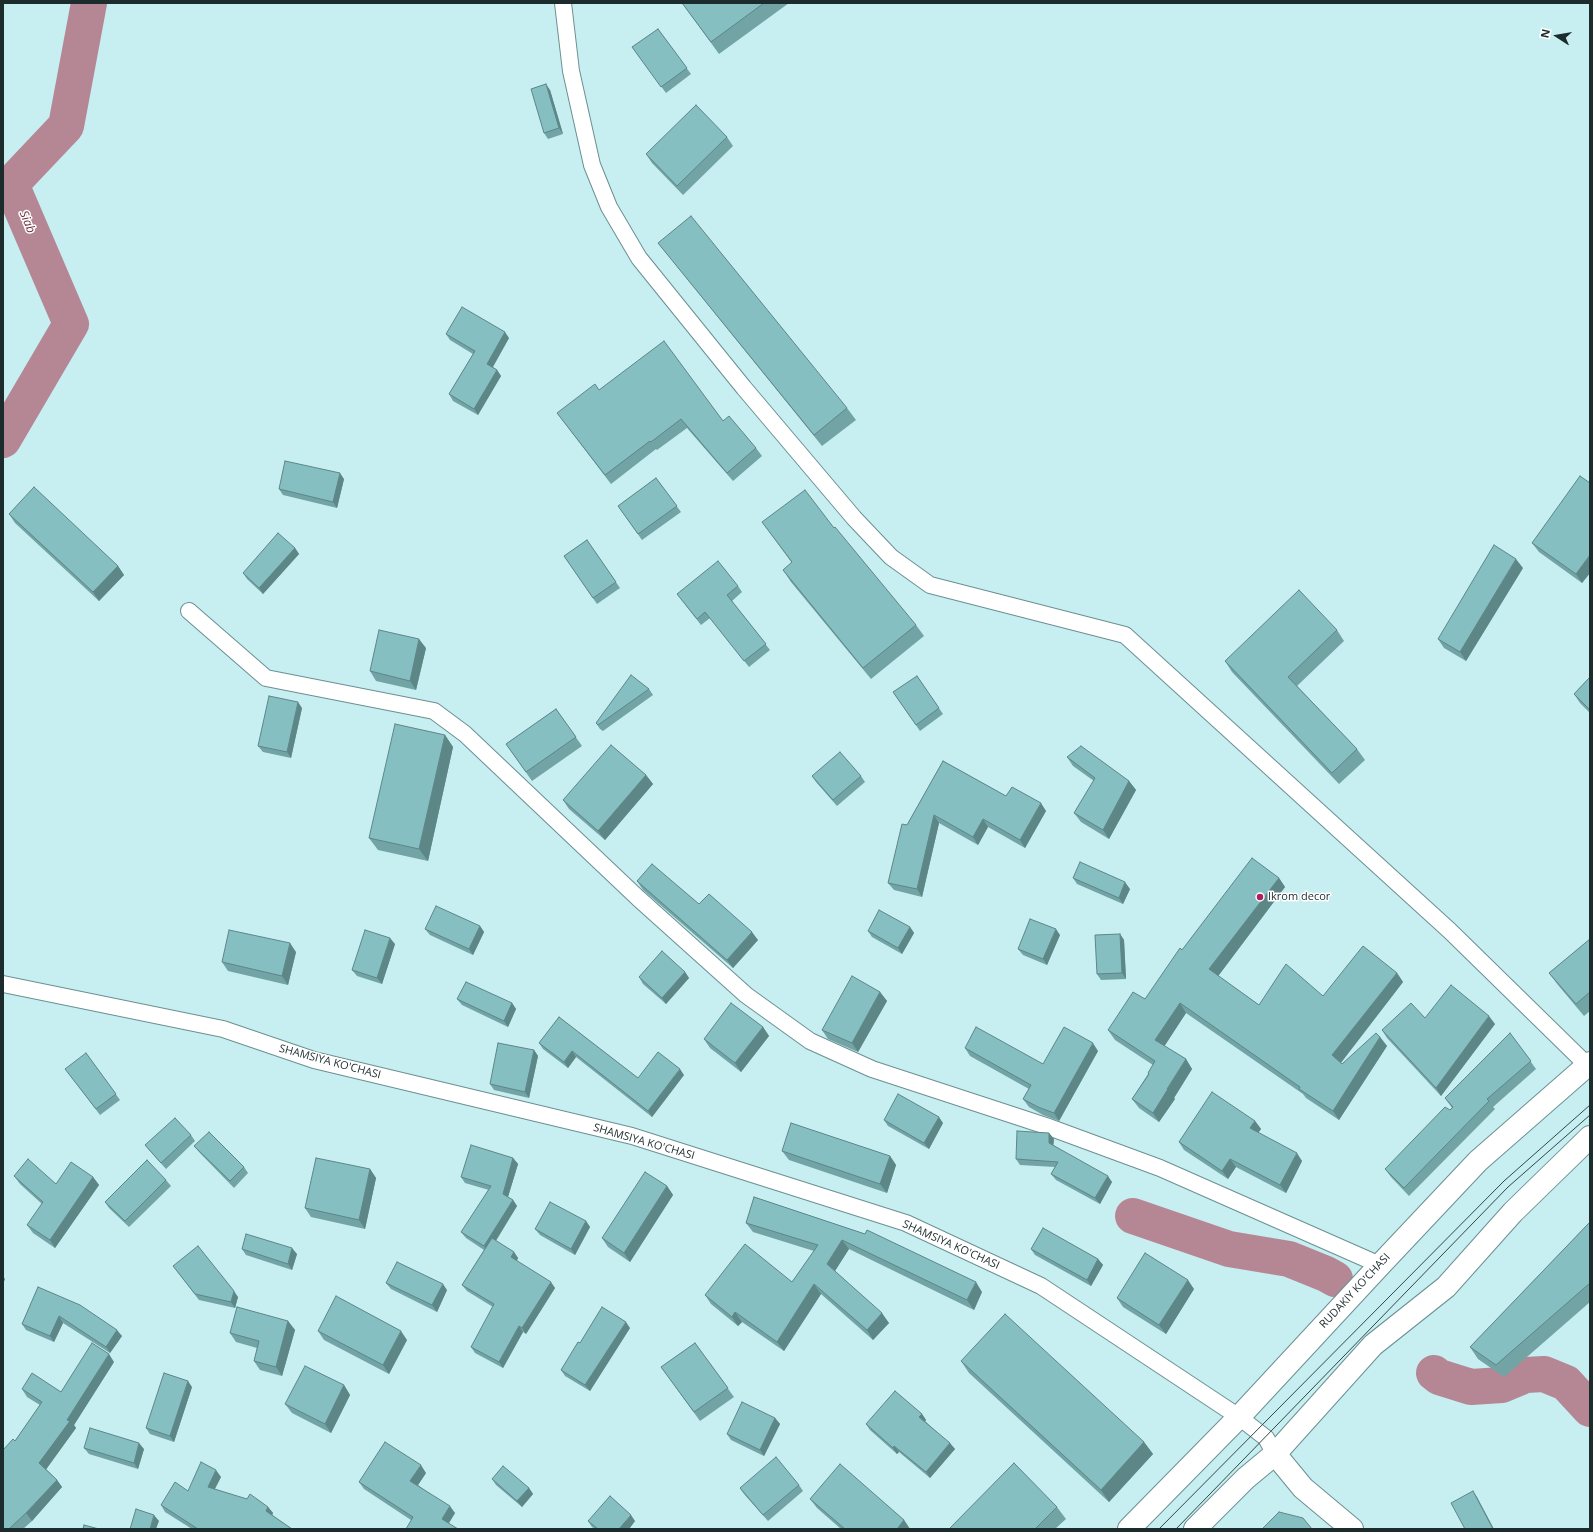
<!DOCTYPE html>
<style>
body{margin:0}
#map{position:relative;width:1593px;height:1532px;overflow:hidden;background:#c7eef0;font-family:"Open Sans",sans-serif}
canvas{display:block}
.frame{position:absolute;inset:0;border:4px solid #1c2b2c;pointer-events:none}
.north{position:absolute;left:1537px;top:16px;width:40px;height:40px;-webkit-text-stroke:3px #fff;paint-order:stroke;rotate:282deg;font-size:11px;font-weight:700;line-height:16px;text-align:center;color:#1c2b2c}
.north::after{content:'';display:block;margin:auto;width:14px;height:18px;background:#1c2b2c;clip-path:polygon(50% 0,100% 100%,50% 72%,0 100%)}
</style>
<div id="map">
<canvas width="1593" height="1532"></canvas>
<div class="frame"></div>
<div class="north">N</div>
</div>
<script>
const c = document.querySelector('canvas').getContext('2d');
c.lineJoin = 'round';
function poly(rows) {
  const path = new Path2D();
  for (const r of rows) {
    path.moveTo(r[0], r[1]);
    for (let i = 2; i < r.length; i += 2) path.lineTo(r[i], r[i + 1]);
  }
  return path;
}
function trace(path, color, width, dash) {
  c.strokeStyle = color;
  c.lineWidth = width;
  c.lineCap = dash ? 'butt' : 'round';
  c.setLineDash(dash || []);
  c.stroke(path);
}
function paint(path, color) {
  c.fillStyle = color;
  c.fill(path, 'evenodd');
}
function drawText(font, color, halo, rows, align = 'center') {
  c.font = font + ' "Open Sans",sans-serif';
  c.lineWidth = 3;
  c.setLineDash([]);
  c.textBaseline = 'middle';
  c.strokeStyle = halo;
  c.fillStyle = color;
  for (const [text, x, y, turn = 0] of rows) {
    c.save();
    c.translate(x, y);
    c.rotate((+turn || 0) * Math.PI / 180);
    c.textAlign = isNaN(turn) ? turn : align;
    if (halo) c.strokeText(text, 0, 0);
    c.fillText(text, 0, 0);
    c.restore();
  }
}
trace(poly([
 [3,440,71,324,11,184,66,126,89,3],
 [1133,1216,1229,1249,1289,1259,1326,1274,1335,1279],
 [1434,1373,1439,1377,1471,1387,1502,1385,1526,1375,1544,1374,1566,1383,1590,1409]
]), '#b58795', 36);
const minor = poly([
 [563,3,571,71,592,165,609,207,639,258,744,388,854,518,891,557,930,585,1125,635,1450,931,1587,1065],
 [189,611,266,678,434,711,465,734,638,898,746,995,810,1041,872,1069,1046,1126,1160,1168,1380,1265],
 [3,984,223,1029,314,1060,632,1136,906,1223,1041,1286,1239,1417,1266,1438,1275,1454]
]);
const secondary = poly([
 [1275,1454,1303,1488,1352,1529]
]);
const primary = poly([
 [1129,1529,1239,1417,1380,1265,1478,1161,1590,1063],
 [1195,1529,1246,1478,1275,1454,1373,1345,1446,1287,1513,1212,1590,1137]
]);
trace(minor, '#6b9092', 18);
trace(secondary, '#6b9092', 24);
trace(primary, '#6b9092', 24);
trace(minor, '#fff', 16);
trace(secondary, '#fff', 22);
trace(primary, '#fff', 22);
trace(poly([
 [1159,1529,1504,1181,1590,1105],
 [1176,1529,1508,1187,1590,1115]
]), '#344648', 1);
paint(poly([
 [682,3,789,3,719,54],
 [658,29,691,74,666,93,632,47],
 [550,90,563,134,548,139,544,133],
 [727,137,733,146,683,195,652,163,646,154],
 [658,243,847,408,856,420,822,446,667,254],
 [446,334,509,338,493,367,497,370,501,376,478,415,453,401,449,394,473,354,450,340],
 [599,390,723,421,756,448,762,456,733,481,687,428,657,450,656,449,611,484,557,413],
 [656,478,681,512,642,540,618,506],
 [344,479,337,508,283,495,279,489],
 [1590,483,1590,573,1582,583,1539,552,1532,543],
 [9,514,118,566,124,575,99,601,15,523],
 [762,522,916,625,924,636,871,679,791,582,783,570,792,563],
 [587,540,620,588,597,604,564,556],
 [295,548,299,554,263,594,247,579,243,573],
 [1523,568,1466,661,1444,648,1438,639],
 [738,586,742,592,732,601,770,650,749,667,710,618,701,625,677,594],
 [1337,630,1344,641,1297,686,1357,749,1365,760,1339,784,1232,672,1225,661],
 [426,648,416,690,376,681,370,671],
 [917,676,943,714,920,731,893,692],
 [1590,677,1590,713,1580,703,1574,694],
 [649,689,653,695,603,731,600,729,596,723],
 [302,708,291,758,263,752,258,746],
 [556,709,582,746,532,781,506,744],
 [445,735,453,747,428,861,378,850,369,838],
 [1067,757,1129,781,1136,790,1109,839,1081,822,1074,813,1094,781,1073,766],
 [943,761,1006,796,1046,811,1025,848,988,827,978,845,939,823,922,897,894,890,888,883,907,825],
 [646,775,653,784,605,840,569,809,563,800],
 [812,776,861,776,865,782,837,806,816,782],
 [1073,878,1130,889,1123,904,1077,884],
 [1279,878,1285,887,1218,976,1259,1005,1323,996,1397,973,1403,982,1341,1063,1342,1064,1380,1037,1387,1046,1339,1120,1306,1098,1303,1094,1186,1013,1164,1046,1186,1059,1192,1069,1174,1098,1175,1099,1159,1122,1139,1108,1132,1099,1148,1074,1148,1073,1153,1065,1115,1040,1108,1030,1145,999,1182,950],
 [637,881,699,904,758,940,733,968,643,890],
 [480,926,484,932,473,955,430,935,425,929],
 [910,927,914,933,902,954,872,937,868,931],
 [1120,934,1124,940,1126,979,1101,980,1097,974],
 [1060,935,1047,965,1023,955,1018,949],
 [1590,939,1590,1011,1584,1016,1558,985,1549,973],
 [395,944,382,984,357,976,352,970],
 [296,952,288,985,228,971,222,962],
 [685,972,689,978,666,1004,643,984,639,977],
 [880,992,887,1001,858,1052,828,1039,822,1030],
 [457,999,512,1003,516,1009,508,1027,462,1005],
 [559,1017,638,1078,684,1075,652,1117,576,1057,568,1068,543,1049,539,1043],
 [1425,1018,1495,1024,1441,1096,1387,1038,1382,1030],
 [763,1027,769,1036,741,1072,710,1048,704,1039],
 [1510,1033,1536,1069,1493,1107,1495,1109,1409,1196,1391,1177,1385,1169,1450,1110,1452,1108,1445,1098],
 [965,1048,1043,1064,1098,1051,1059,1121,1043,1115,1029,1107,1023,1099,1029,1089,970,1056],
 [534,1050,538,1056,529,1098,494,1090,490,1084],
 [86,1053,120,1100,100,1115,70,1075],
 [884,1120,943,1123,929,1149,888,1126],
 [1255,1121,1261,1129,1258,1133,1302,1161,1286,1193,1236,1167,1228,1179,1184,1150,1179,1142],
 [1049,1133,1054,1139,1053,1145,1112,1182,1100,1204,1056,1180,1051,1174,1055,1167,1020,1165,1016,1159],
 [191,1135,195,1141,166,1169,150,1151,145,1145],
 [194,1146,244,1167,248,1173,234,1188,199,1152],
 [782,1151,890,1156,896,1165,887,1193,789,1160],
 [513,1158,518,1164,508,1197,513,1200,517,1206,496,1241,514,1252,518,1258,517,1261,555,1288,526,1334,523,1332,503,1368,475,1353,471,1347,493,1307,467,1291,462,1285,484,1250,466,1238,461,1232,489,1190,465,1183,461,1177],
 [370,1169,376,1178,365,1229,311,1217,305,1208],
 [14,1176,56,1184,93,1177,99,1185,55,1248,33,1233,27,1225,42,1204,20,1184],
 [166,1180,171,1186,129,1227,109,1208,105,1202],
 [667,1186,673,1195,630,1262,608,1247,602,1238],
 [754,1197,982,1292,974,1310,849,1249,835,1271,889,1323,873,1340,821,1294,784,1351,742,1322,738,1326,711,1304,705,1295,792,1282,814,1251,753,1232,746,1223],
 [586,1221,590,1227,575,1255,540,1235,535,1229],
 [1590,1222,1590,1302,1504,1377,1478,1359,1470,1347],
 [242,1249,297,1254,292,1270,246,1255],
 [1031,1249,1098,1259,1103,1265,1091,1286,1035,1255],
 [173,1266,238,1297,235,1308,199,1300],
 [386,1283,447,1290,437,1312,391,1289],
 [38,1287,122,1336,110,1353,63,1323,54,1342,26,1330,22,1324],
 [1194,1289,1166,1334,1123,1307,1117,1298],
 [288,1321,295,1330,282,1376,260,1370,254,1361,257,1348,236,1342,230,1333],
 [630,1328,590,1391,565,1376,561,1370,580,1343],
 [318,1331,407,1340,389,1374,324,1340],
 [695,1343,734,1397,700,1421,661,1367],
 [961,1361,1144,1442,1153,1454,1109,1502,969,1373],
 [114,1362,74,1425,76,1428,46,1469,57,1480,62,1487,32,1521,23,1529,3,1529,15,1441,40,1405,27,1397,22,1389,61,1392],
 [344,1385,350,1395,331,1433,292,1413,285,1404],
 [192,1387,174,1442,150,1434,146,1428],
 [922,1414,926,1420,925,1421,955,1449,930,1478,899,1452,897,1454,870,1430,866,1424],
 [775,1418,780,1424,764,1456,731,1440,727,1434],
 [84,1448,144,1449,138,1469,89,1454],
 [426,1473,418,1485,455,1513,449,1523,411,1520,364,1489,359,1482],
 [221,1477,215,1489,268,1507,273,1513,272,1515,292,1529,192,1529,165,1512,161,1505,188,1491],
 [492,1479,529,1488,533,1494,522,1507,496,1485],
 [799,1485,803,1491,768,1521,744,1494,740,1488],
 [810,1499,904,1520,910,1529,841,1529,817,1508],
 [1057,1507,1066,1519,1055,1529,949,1529],
 [588,1521,635,1521,629,1529,595,1529,592,1527]
]), '#72a4a6');
paint(poly([
 [546,84,550,90,563,134,559,128],
 [505,332,509,338,491,370,487,364],
 [497,370,501,376,478,415,474,409],
 [340,473,344,479,337,508,333,502],
 [295,548,299,554,263,594,259,588],
 [1590,555,1590,573,1582,583,1576,574],
 [1516,559,1523,568,1466,661,1460,652],
 [118,566,124,575,99,601,93,592],
 [419,639,426,648,416,690,410,681],
 [298,702,302,708,291,758,287,752],
 [445,735,453,747,428,861,419,849],
 [646,775,653,784,605,840,598,831],
 [1129,781,1136,790,1109,839,1103,830],
 [1041,803,1046,811,1025,848,1020,840],
 [934,815,939,823,922,897,917,889],
 [983,819,988,827,978,845,973,837],
 [1279,878,1285,887,1216,979,1209,969],
 [1125,882,1130,889,1123,904,1119,898],
 [480,926,484,932,473,955,469,949],
 [910,927,914,933,902,954,898,948],
 [1056,929,1060,935,1047,965,1043,959],
 [752,932,758,940,733,968,727,960],
 [1120,934,1124,940,1126,979,1122,973],
 [390,938,395,944,382,984,377,978],
 [290,943,296,952,288,985,282,976],
 [685,972,689,978,666,1004,662,998],
 [1397,973,1403,982,1339,1065,1332,1055],
 [880,992,887,1001,858,1052,852,1043],
 [512,1003,516,1009,508,1027,504,1021],
 [1180,1003,1186,1013,1162,1050,1155,1040],
 [1489,1016,1495,1024,1441,1096,1436,1088],
 [763,1027,769,1036,741,1072,735,1063],
 [1380,1037,1387,1046,1339,1120,1333,1111],
 [1093,1043,1098,1051,1059,1121,1054,1113],
 [534,1050,538,1056,529,1098,525,1092],
 [572,1051,576,1057,568,1068,564,1062],
 [1186,1059,1192,1069,1174,1098,1175,1099,1159,1122,1153,1113],
 [680,1069,684,1075,652,1117,648,1111],
 [939,1117,943,1123,929,1149,924,1143],
 [1255,1121,1261,1129,1256,1136,1250,1128],
 [1049,1133,1054,1139,1053,1149,1049,1143],
 [1297,1153,1302,1161,1286,1193,1280,1185],
 [890,1156,896,1165,887,1193,880,1184],
 [513,1158,518,1164,507,1200,503,1194],
 [1230,1159,1236,1167,1228,1179,1222,1171],
 [370,1169,376,1178,365,1229,359,1220],
 [1108,1176,1112,1182,1100,1204,1095,1198],
 [93,1177,99,1185,55,1248,50,1240],
 [667,1186,673,1195,630,1262,624,1253],
 [513,1200,517,1206,488,1253,484,1246],
 [586,1221,590,1227,575,1255,571,1249],
 [842,1240,849,1249,833,1274,827,1264],
 [292,1248,297,1254,292,1270,288,1264],
 [514,1252,518,1258,515,1263,511,1257],
 [1098,1259,1103,1265,1091,1286,1087,1280],
 [3,1276,5,1279,3,1284],
 [1188,1280,1194,1289,1166,1334,1159,1325],
 [551,1282,555,1288,526,1334,522,1328],
 [976,1282,982,1292,974,1310,967,1300],
 [443,1284,447,1290,437,1312,432,1305],
 [814,1284,821,1294,784,1351,777,1342],
 [234,1291,238,1297,235,1308,231,1302],
 [735,1312,742,1322,738,1326,732,1317],
 [882,1313,889,1323,873,1340,867,1330],
 [59,1316,63,1323,54,1342,50,1336],
 [288,1321,295,1330,282,1376,276,1367],
 [626,1322,630,1328,590,1391,585,1385],
 [519,1326,523,1332,503,1368,499,1362],
 [117,1330,122,1336,110,1353,106,1347],
 [401,1331,407,1340,389,1374,383,1365],
 [109,1354,114,1362,74,1425,76,1428,45,1471,39,1463],
 [188,1381,192,1387,174,1442,170,1436],
 [344,1385,350,1395,331,1433,325,1424],
 [922,1414,926,1420,924,1423,919,1417],
 [775,1418,780,1424,764,1456,760,1450],
 [1144,1442,1153,1454,1109,1502,1101,1490],
 [139,1443,144,1449,138,1469,134,1463],
 [950,1443,955,1449,930,1478,926,1472],
 [894,1446,899,1452,897,1454,893,1448],
 [421,1465,426,1473,416,1488,410,1481],
 [216,1470,221,1477,212,1494,208,1487],
 [57,1480,62,1487,32,1521,26,1513],
 [529,1488,533,1494,522,1507,517,1501],
 [1473,1491,1477,1497,1494,1529,1493,1529],
 [450,1506,455,1513,447,1526,442,1519],
 [268,1507,273,1513,271,1518,266,1511],
 [154,1515,159,1521,156,1529,150,1529],
 [631,1515,635,1521,629,1529,619,1529],
 [904,1520,910,1529,897,1529]
]), '#5d8687');
const building = poly([
 [682,3,764,3,711,42,682,3],
 [658,29,687,68,661,87,632,47,658,29],
 [546,84,559,128,544,133,531,89,546,84],
 [696,105,727,137,677,186,646,154,696,105],
 [691,216,847,408,814,435,658,243,691,216],
 [462,307,505,332,487,364,497,370,474,409,449,394,475,351,446,334,462,307],
 [664,341,723,421,729,416,756,448,727,473,681,419,651,442,650,441,605,475,557,413,595,384,599,390,664,341],
 [285,461,340,473,333,502,279,489,285,461],
 [1580,476,1590,483,1590,555,1576,574,1532,543,1580,476],
 [656,478,677,506,638,534,618,506,656,478],
 [34,487,118,566,93,592,9,514,34,487],
 [805,490,834,528,835,527,916,625,863,668,783,570,792,562,762,522,805,490],
 [278,533,295,548,259,588,243,573,278,533],
 [587,540,616,582,593,598,564,556,587,540],
 [1494,545,1516,559,1460,652,1438,639,1494,545],
 [718,561,738,586,727,595,766,644,744,661,705,612,697,619,677,594,718,561],
 [1299,590,1337,630,1288,677,1357,749,1332,773,1225,661,1299,590],
 [379,630,419,639,410,681,370,671,379,630],
 [631,675,649,689,598,725,596,723,631,675],
 [917,676,939,708,916,725,893,692,917,676],
 [1590,677,1590,710,1574,694,1590,677],
 [269,696,298,702,287,752,258,746,269,696],
 [556,709,576,737,526,772,506,744,556,709],
 [395,724,445,735,419,849,369,838,395,724],
 [611,745,646,775,598,831,563,800,611,745],
 [1081,746,1129,781,1103,830,1074,813,1095,778,1067,757,1081,746],
 [840,752,861,776,833,800,812,776,840,752],
 [943,761,1006,796,1012,787,1041,803,1020,840,983,819,973,837,934,815,917,889,888,883,902,824,907,825,943,761],
 [1252,858,1279,878,1209,969,1259,1005,1286,964,1323,996,1363,946,1397,973,1332,1055,1342,1064,1376,1033,1380,1037,1333,1111,1299,1089,1300,1087,1180,1003,1155,1040,1186,1059,1167,1089,1168,1089,1153,1113,1132,1099,1149,1074,1148,1073,1155,1061,1108,1030,1133,992,1145,999,1180,948,1182,950,1252,858],
 [1080,862,1125,882,1119,898,1073,878,1080,862],
 [652,864,699,904,709,894,752,932,727,960,637,881,652,864],
 [436,906,480,926,469,949,425,929,436,906],
 [879,910,910,927,898,948,868,931,879,910],
 [1030,919,1056,929,1043,959,1018,949,1030,919],
 [229,930,290,943,282,976,222,962,229,930],
 [365,930,390,938,377,978,352,970,365,930],
 [1120,934,1122,973,1097,974,1095,935,1120,934],
 [1590,939,1590,992,1576,1004,1549,973,1590,939],
 [662,951,685,972,662,998,639,977,662,951],
 [852,976,880,992,852,1043,822,1030,852,976],
 [466,982,512,1003,504,1021,457,999,466,982],
 [1451,985,1489,1016,1436,1088,1382,1030,1411,1003,1425,1018,1451,985],
 [731,1003,763,1027,735,1063,704,1039,731,1003],
 [559,1017,638,1078,658,1052,680,1069,648,1111,572,1051,564,1062,539,1043,559,1017],
 [976,1027,1043,1064,1064,1027,1093,1043,1054,1113,1038,1107,1023,1099,1031,1085,965,1048,976,1027],
 [1510,1033,1531,1061,1487,1099,1489,1101,1404,1188,1385,1169,1445,1107,1450,1110,1453,1107,1445,1098,1510,1033],
 [498,1043,534,1050,525,1092,490,1084,498,1043],
 [86,1053,116,1094,96,1109,65,1069,86,1053],
 [1212,1092,1255,1121,1250,1128,1297,1153,1280,1185,1230,1159,1222,1171,1179,1142,1212,1092],
 [898,1094,939,1117,924,1143,884,1120,898,1094],
 [175,1118,191,1135,161,1163,145,1145,175,1118],
 [791,1123,890,1156,880,1184,782,1151,791,1123],
 [1017,1131,1049,1133,1049,1143,1108,1176,1095,1198,1051,1174,1058,1162,1016,1159,1017,1131],
 [209,1132,244,1167,230,1181,194,1146,209,1132],
 [471,1145,513,1158,503,1194,513,1200,484,1246,461,1232,491,1186,461,1177,471,1145],
 [316,1158,370,1169,359,1220,305,1208,316,1158],
 [28,1159,56,1184,71,1162,93,1177,50,1240,27,1225,43,1202,14,1176,28,1159],
 [147,1160,166,1180,125,1221,105,1202,147,1160],
 [645,1172,667,1186,624,1253,602,1238,645,1172],
 [754,1197,865,1234,867,1230,976,1282,967,1300,842,1240,827,1264,882,1313,867,1330,814,1284,777,1342,735,1312,732,1317,705,1295,745,1244,792,1282,818,1245,746,1223,754,1197],
 [550,1202,586,1221,571,1249,535,1229,550,1202],
 [1590,1222,1590,1283,1496,1365,1470,1347,1590,1222],
 [1043,1228,1098,1259,1087,1280,1031,1249,1043,1228],
 [246,1234,292,1248,288,1264,242,1249,246,1234],
 [492,1238,514,1252,511,1257,551,1282,522,1328,519,1326,499,1362,471,1347,494,1304,462,1285,492,1238],
 [198,1246,234,1291,231,1302,195,1294,173,1266,198,1246],
 [1145,1253,1188,1280,1159,1325,1117,1298,1145,1253],
 [397,1262,443,1284,432,1305,386,1283,397,1262],
 [38,1287,80,1305,117,1330,106,1347,59,1316,50,1336,22,1324,38,1287],
 [336,1296,401,1331,383,1365,318,1331,336,1296],
 [237,1307,288,1321,276,1367,254,1361,259,1341,230,1333,237,1307],
 [602,1307,626,1322,585,1385,561,1370,578,1342,580,1343,602,1307],
 [1005,1314,1144,1442,1101,1490,961,1361,1005,1314],
 [92,1343,109,1354,67,1420,70,1421,39,1463,57,1480,26,1513,9,1529,3,1529,3,1450,13,1439,15,1441,42,1402,22,1389,32,1373,61,1392,92,1343],
 [695,1343,728,1388,694,1412,661,1367,695,1343],
 [305,1366,344,1385,325,1424,285,1404,305,1366],
 [164,1373,188,1381,170,1436,146,1428,164,1373],
 [895,1391,922,1414,919,1417,950,1443,926,1472,894,1446,893,1448,866,1424,895,1391],
 [742,1402,775,1418,760,1450,727,1434,742,1402],
 [90,1428,139,1443,134,1463,84,1448,90,1428],
 [385,1442,421,1465,410,1481,450,1506,442,1519,458,1529,406,1529,413,1517,359,1482,385,1442],
 [776,1457,799,1485,763,1515,740,1488,776,1457],
 [201,1462,216,1470,208,1487,247,1499,250,1494,268,1507,266,1511,292,1529,198,1529,161,1505,175,1482,188,1491,201,1462],
 [1014,1463,1057,1507,1035,1529,949,1529,1014,1463],
 [840,1464,904,1520,897,1529,845,1529,810,1499,840,1464],
 [503,1466,529,1488,517,1501,492,1479,503,1466],
 [1473,1491,1493,1529,1465,1529,1451,1503,1473,1491],
 [610,1496,631,1515,619,1529,598,1529,588,1521,610,1496],
 [136,1509,154,1515,150,1529,130,1529,136,1509],
 [1279,1512,1303,1518,1312,1529,1262,1529,1279,1512],
 [84,1525,99,1529,83,1529,84,1525]
]);
paint(building, '#85bfc1');
trace(building, '#5d8687', 1);
for (const [x, y, r, color] of [
 [1260,897,4,"#ac2060"]
]) {
  const dot = new Path2D();
  dot.arc(x, y, r, 0, 2 * Math.PI);
  c.fillStyle = color;
  c.fill(dot);
  trace(dot, '#fff', 1.5);
}
drawText('11px', '#1c2b2c', '#fff', [
 ["Ikrom decor",1268,897]
], 'left');
drawText('11px', '#1c2b2c', '#fff', [
 ["SHAMSIYA KO'CHASI",330,1062,15],
 ["SHAMSIYA KO'CHASI",644,1142,16],
 ["SHAMSIYA KO'CHASI",951,1245,24],
 ["RUDAKIY KO'CHASI",1355,1291,-47]
]);
drawText('italic 12px', '#6e3248', '#fff', [
 ["Siab",27,222,67]
]);
</script>
